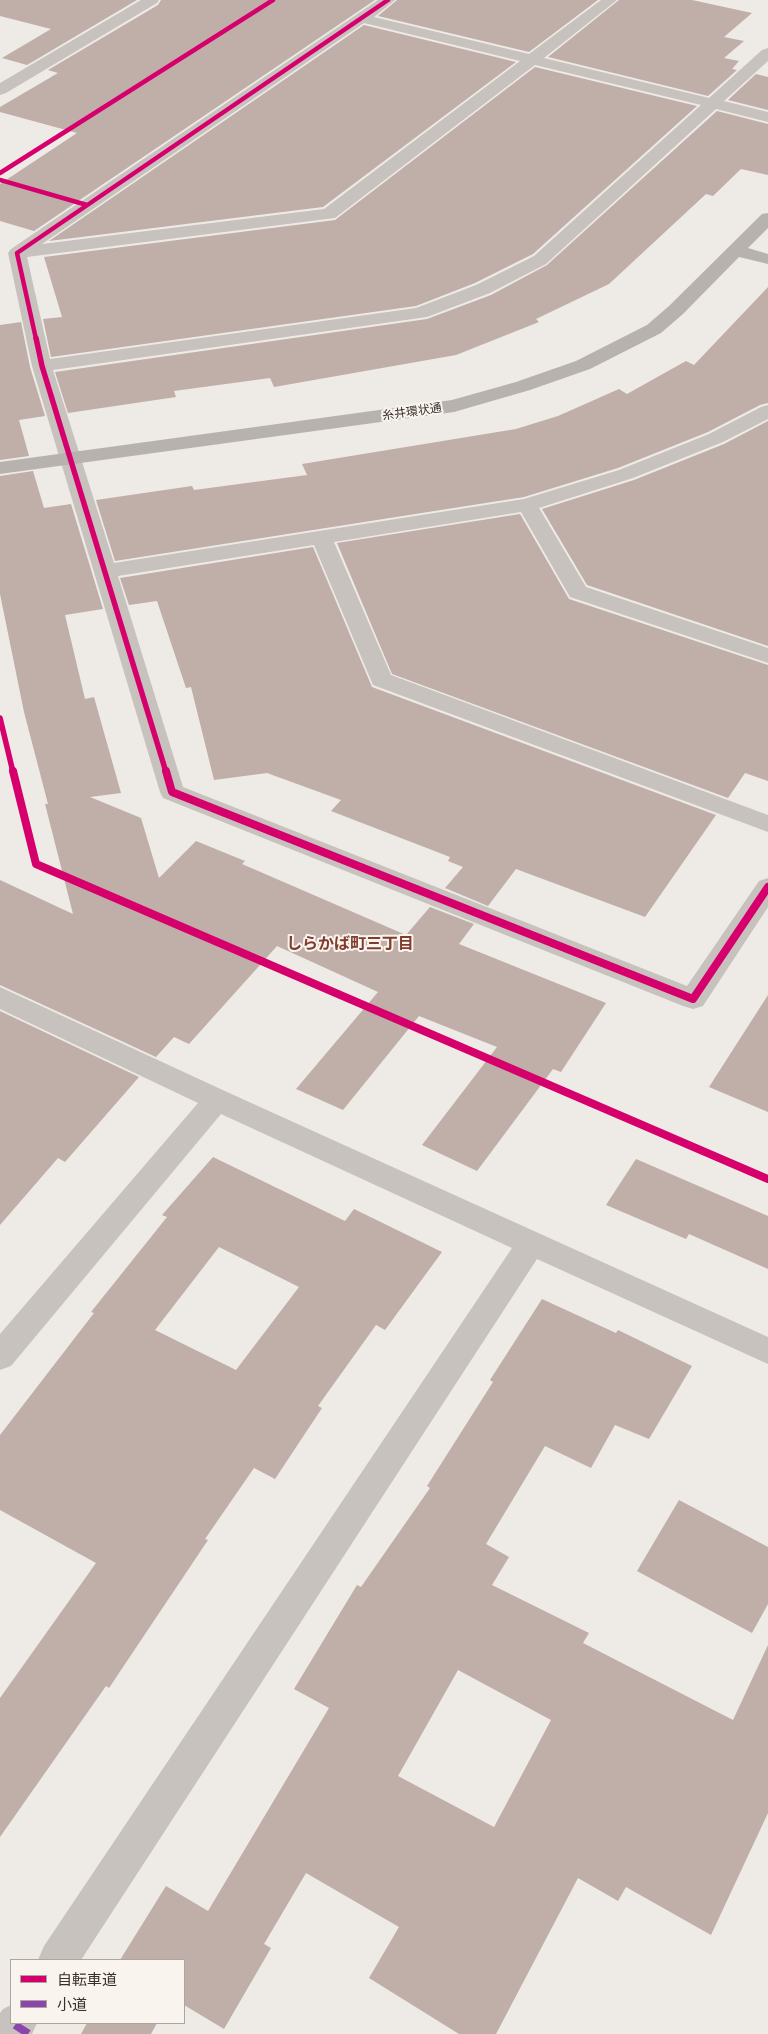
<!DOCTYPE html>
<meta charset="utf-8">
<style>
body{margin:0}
#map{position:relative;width:768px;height:2034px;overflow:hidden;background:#eeeae6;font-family:Mulish,"Noto Sans JP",sans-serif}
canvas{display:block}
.legend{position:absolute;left:10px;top:1959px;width:175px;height:65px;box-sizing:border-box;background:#f9f4ee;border:1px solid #aca5a0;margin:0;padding:6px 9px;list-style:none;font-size:15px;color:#392f2c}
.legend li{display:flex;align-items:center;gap:10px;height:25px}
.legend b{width:25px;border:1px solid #aca5a0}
</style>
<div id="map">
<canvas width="768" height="2034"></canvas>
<ul class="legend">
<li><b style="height:6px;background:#d6006c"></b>自転車道</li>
<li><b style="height:6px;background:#8e44ad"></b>小道</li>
</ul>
</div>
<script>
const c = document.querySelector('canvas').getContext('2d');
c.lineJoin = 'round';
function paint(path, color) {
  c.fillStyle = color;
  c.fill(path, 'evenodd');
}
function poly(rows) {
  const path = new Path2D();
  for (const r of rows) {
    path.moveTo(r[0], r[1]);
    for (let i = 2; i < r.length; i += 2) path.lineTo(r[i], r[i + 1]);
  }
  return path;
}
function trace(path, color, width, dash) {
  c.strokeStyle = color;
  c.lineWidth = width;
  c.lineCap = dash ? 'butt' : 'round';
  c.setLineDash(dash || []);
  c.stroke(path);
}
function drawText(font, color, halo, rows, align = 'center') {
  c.font = font + ' Mulish,"Noto Sans JP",sans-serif';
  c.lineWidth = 4;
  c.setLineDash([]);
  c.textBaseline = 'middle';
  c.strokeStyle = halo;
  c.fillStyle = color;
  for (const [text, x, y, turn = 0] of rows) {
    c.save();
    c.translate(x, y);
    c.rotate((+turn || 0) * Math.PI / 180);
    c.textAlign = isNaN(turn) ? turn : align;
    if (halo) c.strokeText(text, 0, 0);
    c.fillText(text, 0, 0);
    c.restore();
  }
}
paint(poly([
 [0,0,137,0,27,65,2,58,51,29,0,16],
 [161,0,375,0,34,231,0,221,0,184,77,133,0,112,0,107,58,73,48,70,158,5],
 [397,0,598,0,529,52,378,16],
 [619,0,692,0,752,13,724,37,744,41,724,58,739,61,732,69,737,70,708,96,548,57],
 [364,25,516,62,323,207,49,241],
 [535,67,697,106,533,254,475,283,416,306,51,357,43,319,62,317,44,257,335,220],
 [756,74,768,77,768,110,728,100],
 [717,111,768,124,768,175,741,169,713,196,706,194,609,284,536,319,539,322,456,355,274,387,270,378,174,391,176,397,68,413,55,372,427,319,491,295,547,265],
 [768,287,768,403,760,405,708,432,618,468,524,497,115,561,96,500,192,486,194,490,307,475,302,464,516,429,558,416,619,389,627,394,686,361,694,365],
 [21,322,30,367,45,416,19,420,29,456,0,460,0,325],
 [768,421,768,646,587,585,542,509,634,480,724,444],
 [33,471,44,508,71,504,103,609,65,615,85,699,94,697,121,793,90,797,141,818,159,878,196,841,245,861,242,864,406,935,430,907,474,924,459,944,606,1003,561,1072,553,1069,477,1171,422,1145,497,1047,419,1016,343,1110,296,1089,378,992,277,946,189,1044,174,1037,156,1057,0,985,0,880,73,914,45,804,48,804,24,712,0,594,0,476],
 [520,514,569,599,768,665,768,781,745,773,728,798,392,674,337,543],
 [313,547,372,687,716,815,645,917,516,869,488,906,445,888,463,867,448,861,450,857,331,811,341,800,267,773,214,780,191,687,186,688,157,601,129,605,120,578],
 [768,995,768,1112,709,1087],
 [0,1011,139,1077,65,1162,58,1158,0,1225],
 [213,1157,345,1221,354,1209,442,1252,385,1330,376,1325,318,1406,322,1408,275,1479,254,1468,205,1539,208,1540,109,1688,106,1686,0,1837,0,1698,96,1563,0,1510,0,1435,94,1313,91,1312,167,1217,162,1215],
 [219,1247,299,1287,236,1370,155,1330],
 [636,1159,768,1216,768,1269,689,1234,686,1239,606,1205],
 [542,1299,616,1333,618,1330,692,1366,649,1439,615,1425,591,1468,545,1446,486,1544,509,1557,492,1585,589,1633,583,1643,733,1720,768,1645,768,1813,711,1935,626,1887,618,1901,578,1878,496,2034,459,2034,369,1978,399,1927,306,1873,264,1944,271,1948,224,2029,184,2005,184,1960,120,1960,166,1886,208,1911,329,1708,294,1689,357,1585,361,1587,430,1488,427,1486,493,1382,490,1380],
 [458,1670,551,1720,494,1827,398,1776],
 [679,1500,768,1547,768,1604,752,1633,637,1571],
 [87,2023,157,2023,151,2034,81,2034]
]), '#c0aea9');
paint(poly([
 [141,0,159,0,157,3,6,93,0,95,0,83,141,0],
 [378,0,395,0,374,17,529,54,601,0,617,0,544,58,709,98,762,50,768,48,768,61,724,101,768,112,768,122,716,109,546,264,490,293,427,317,53,370,114,563,524,499,619,470,709,434,761,407,768,405,768,419,723,442,633,478,539,508,586,587,768,648,768,663,570,597,521,512,334,542,391,675,768,815,768,832,373,685,314,545,118,576,183,787,687,986,759,881,768,878,768,907,703,1006,693,1009,683,1006,163,798,160,792,32,366,8,253,11,249,378,0],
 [364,23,520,61,324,209,42,244,364,23],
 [535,65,701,105,534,256,476,285,416,308,50,359,27,257,335,218,535,65],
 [0,987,227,1092,768,1337,768,1364,537,1259,81,1960,38,1960,44,1946,512,1248,221,1114,11,1366,0,1370,0,1334,198,1103,0,1009,0,987],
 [11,2005,11,2023,37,2023,32,2034,0,2034,0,2013,3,2009,11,2005]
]), '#c7c2be');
paint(poly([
 [768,213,768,228,748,248,768,254,768,264,739,257,683,314,661,333,590,369,530,390,454,412,0,474,0,462,452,400,516,382,576,361,647,325,669,306,762,214,768,213]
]), '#b8b2af');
trace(poly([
 [15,2025,29,2034]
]), '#8e44ad', 8, [16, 8]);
trace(poly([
 [0,173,273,0],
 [0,180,87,205],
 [36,339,17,253,388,0]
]), '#d6006c', 4.5);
trace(poly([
 [36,338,42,366,166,772],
 [0,718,13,772]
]), '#d6006c', 5.5);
trace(poly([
 [13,771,36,864,768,1179],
 [166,771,172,792,693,999,768,887]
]), '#d6006c', 8);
drawText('12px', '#392f2c', '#f9f4ee', [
 ["糸井環状通",412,412,-8]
]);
drawText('bold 16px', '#813b2c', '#f9f4ee', [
 ["しらかば町三丁目",350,944]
]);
</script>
